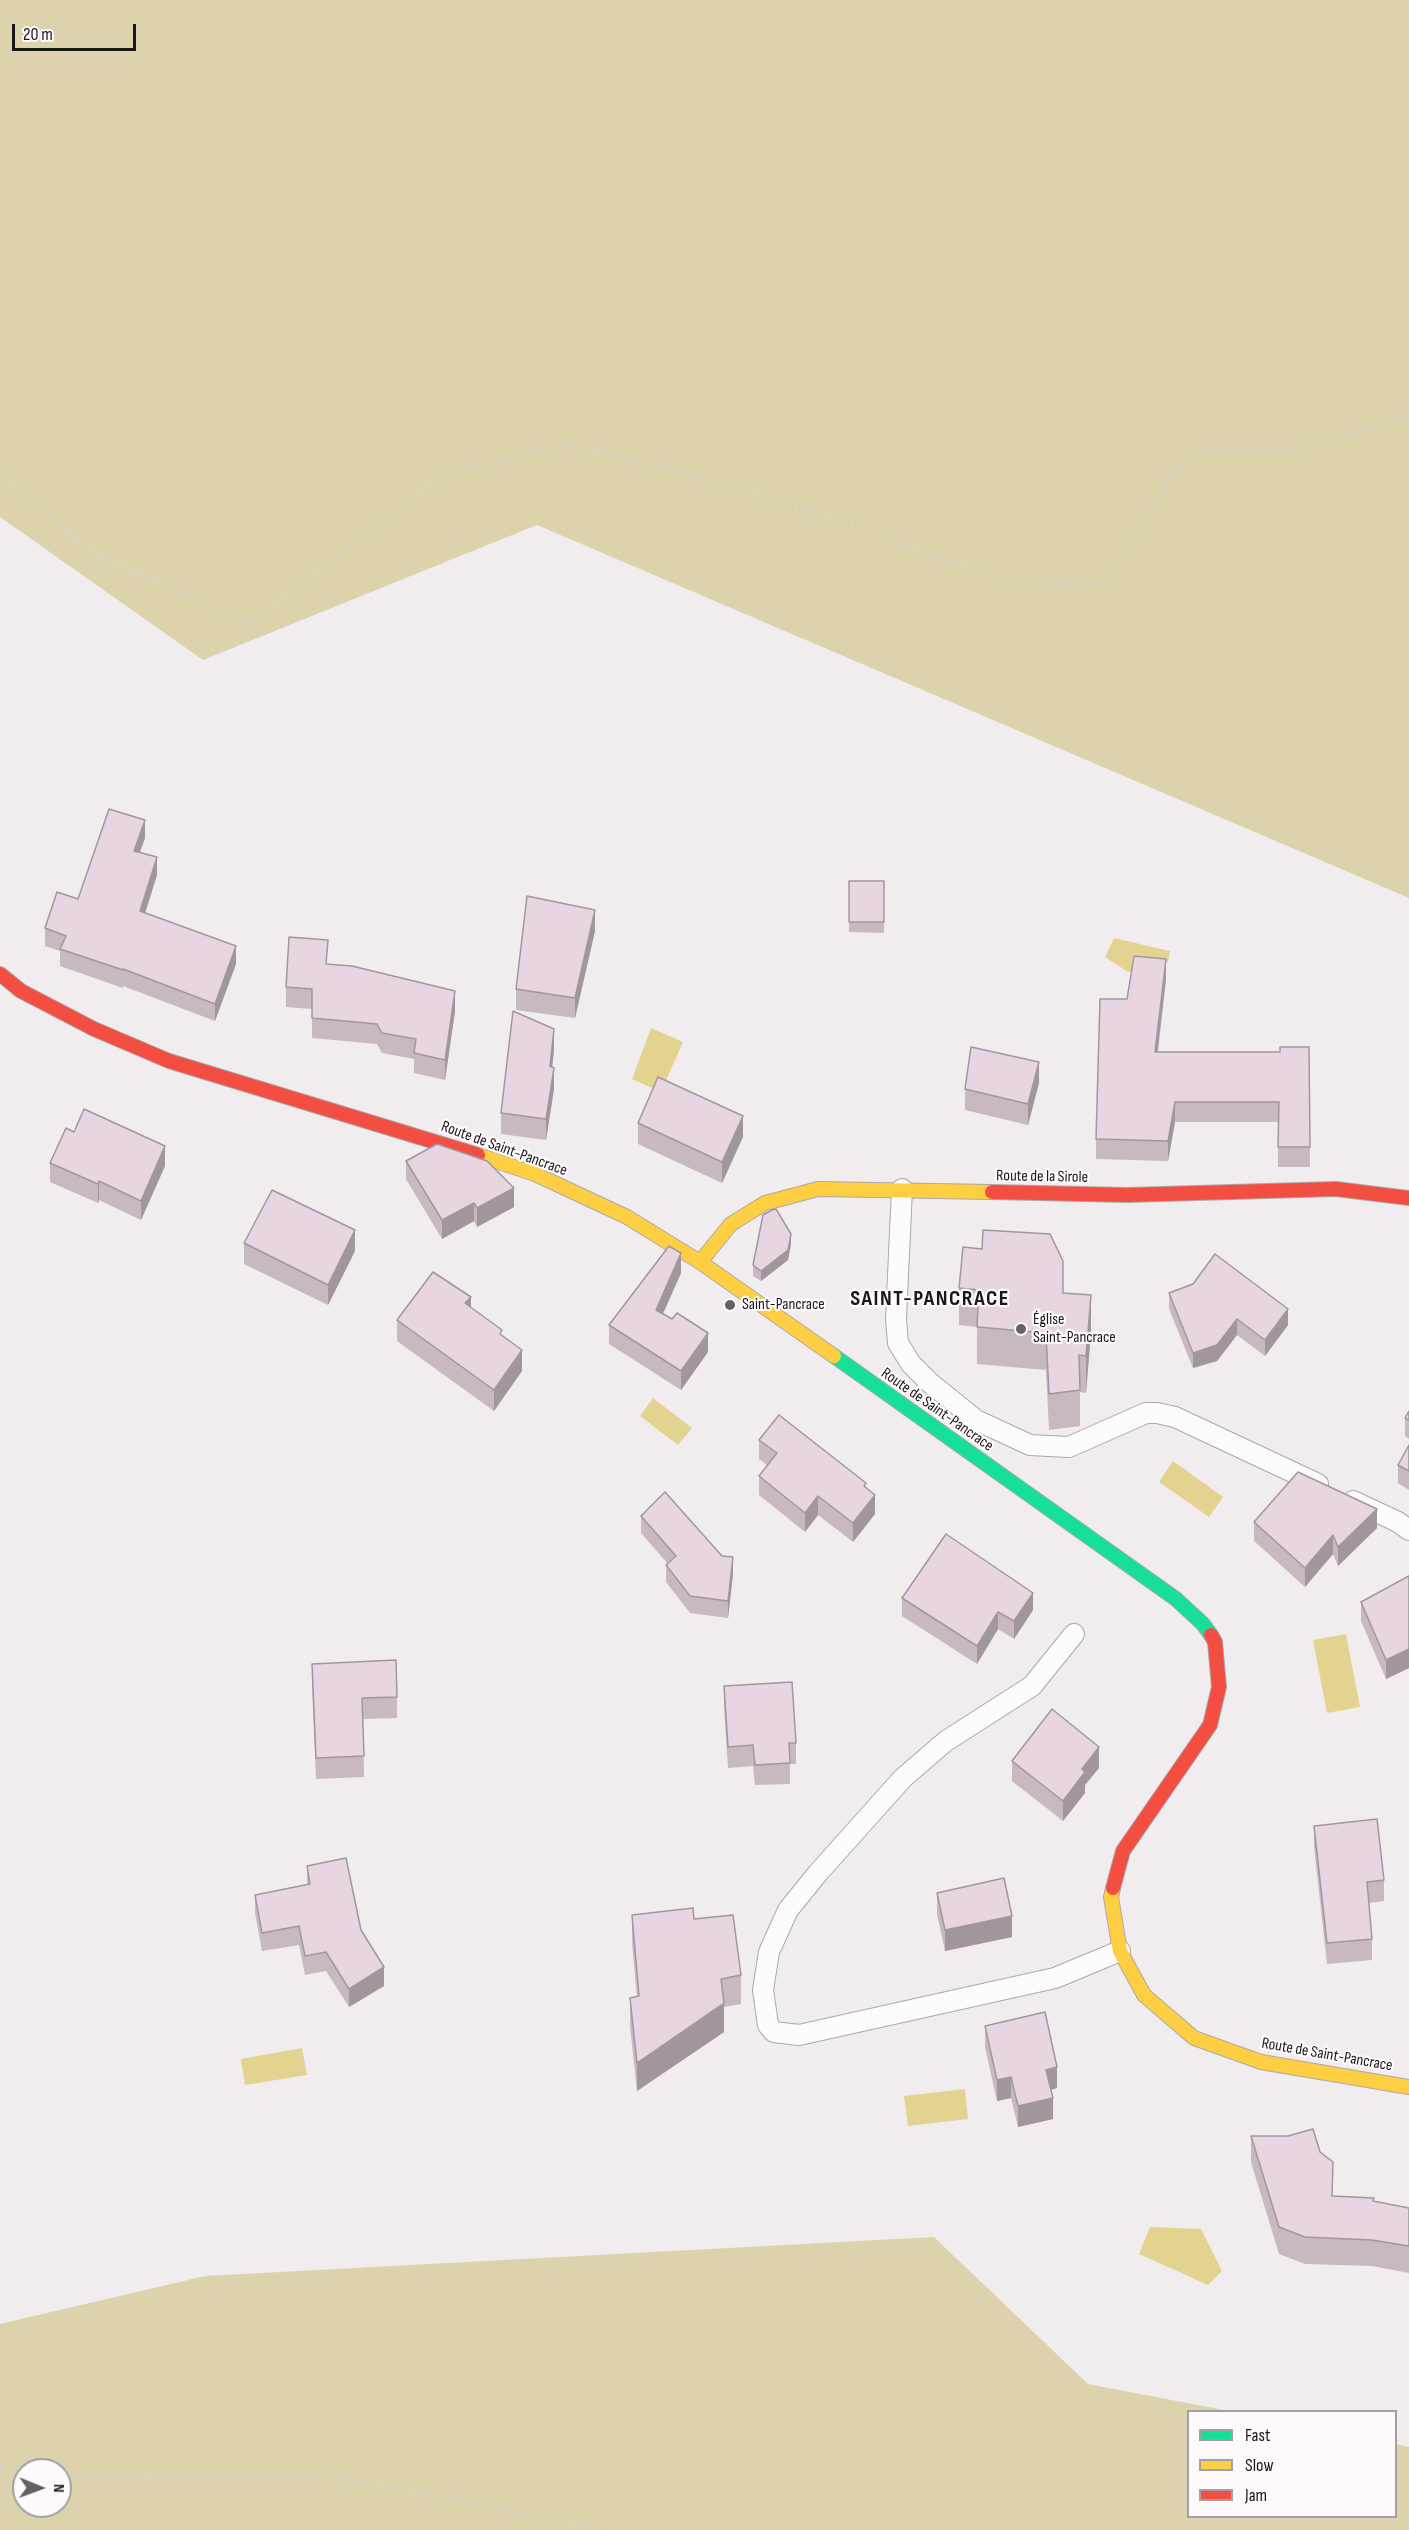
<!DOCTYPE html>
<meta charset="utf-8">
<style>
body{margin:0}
#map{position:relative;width:1409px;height:2530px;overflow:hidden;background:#f1edef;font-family:"Sofia Sans Condensed",sans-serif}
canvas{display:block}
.legend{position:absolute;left:1187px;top:2410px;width:210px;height:108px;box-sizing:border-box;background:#fffafd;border:2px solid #a39fa2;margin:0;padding:8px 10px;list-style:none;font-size:18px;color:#191719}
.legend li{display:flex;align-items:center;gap:12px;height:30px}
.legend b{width:30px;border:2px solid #a39fa2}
.north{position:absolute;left:12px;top:2458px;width:60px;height:60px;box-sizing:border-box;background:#fffafd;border:2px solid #a39fa2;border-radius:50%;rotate:91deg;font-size:16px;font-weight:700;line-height:24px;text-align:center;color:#191719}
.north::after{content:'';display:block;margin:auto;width:21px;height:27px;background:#656264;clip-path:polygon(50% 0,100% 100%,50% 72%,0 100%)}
.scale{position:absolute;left:12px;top:24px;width:124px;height:27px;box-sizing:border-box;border:3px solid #191719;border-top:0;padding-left:8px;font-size:18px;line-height:21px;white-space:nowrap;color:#191719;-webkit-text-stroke:4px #fffafd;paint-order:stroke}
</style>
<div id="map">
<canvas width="1409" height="2530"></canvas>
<ul class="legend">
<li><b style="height:8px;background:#16e098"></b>Fast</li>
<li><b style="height:8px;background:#ffcf43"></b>Slow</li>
<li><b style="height:8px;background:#f24e42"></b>Jam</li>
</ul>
<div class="north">N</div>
<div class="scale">20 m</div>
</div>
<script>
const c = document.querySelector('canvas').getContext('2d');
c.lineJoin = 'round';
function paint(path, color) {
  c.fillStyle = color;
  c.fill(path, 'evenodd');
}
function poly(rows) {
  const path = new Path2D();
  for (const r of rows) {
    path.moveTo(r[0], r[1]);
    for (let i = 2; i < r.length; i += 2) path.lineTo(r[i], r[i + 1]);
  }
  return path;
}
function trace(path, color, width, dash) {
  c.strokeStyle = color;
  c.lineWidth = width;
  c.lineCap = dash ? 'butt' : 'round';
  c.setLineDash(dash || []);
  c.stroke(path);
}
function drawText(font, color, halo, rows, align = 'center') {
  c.font = font + ' "Sofia Sans Condensed",sans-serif';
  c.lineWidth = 4.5;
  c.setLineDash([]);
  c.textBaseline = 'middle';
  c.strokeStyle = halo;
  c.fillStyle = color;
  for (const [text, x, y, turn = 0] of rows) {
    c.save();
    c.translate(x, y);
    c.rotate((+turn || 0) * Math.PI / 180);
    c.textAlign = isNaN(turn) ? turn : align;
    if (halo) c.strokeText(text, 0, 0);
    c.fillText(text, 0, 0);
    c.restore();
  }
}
paint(poly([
 [0,0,1409,0,1409,898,537,525,203,660,0,517],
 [934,2237,1088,2384,1229,2411,1188,2412,1188,2516,1396,2516,1396,2444,1409,2447,1409,2530,0,2530,0,2324,205,2276],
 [24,2470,60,2470,60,2506,24,2506]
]), '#dcd3ac');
paint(poly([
 [1114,938,1170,951,1168,962,1128,972,1105,957],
 [651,1028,683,1042,661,1092,632,1079],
 [653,1398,692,1428,678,1445,640,1416],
 [1173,1461,1223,1497,1209,1517,1159,1482],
 [1346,1634,1360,1707,1327,1713,1313,1640],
 [302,2048,307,2075,245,2085,241,2059],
 [965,2089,968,2119,908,2126,904,2096],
 [1150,2227,1201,2229,1222,2271,1208,2285,1139,2254]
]), '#e2d490');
const lane = poly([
 [902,1189,896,1319,898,1343,911,1364,929,1382,976,1420,1030,1445,1069,1447,1146,1413,1157,1413,1175,1417,1318,1484],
 [1353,1501,1398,1522,1409,1530],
 [1074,1634,1032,1686,946,1741,903,1778,818,1873,788,1910,769,1952,763,1990,768,2025,774,2032,799,2035,1055,1978,1120,1951]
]);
const fast = poly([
 [834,1356,1176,1599,1203,1624,1211,1635]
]);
const slow = poly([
 [478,1155,535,1174,627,1217,700,1262,834,1356],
 [700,1262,731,1224,765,1203,818,1189,992,1192],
 [1113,1888,1111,1897,1120,1951,1144,1995,1194,2038,1261,2062,1409,2087]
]);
const jam = poly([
 [0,974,21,991,94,1029,169,1061,478,1155],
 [992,1192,1127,1195,1336,1189,1409,1198],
 [1113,1888,1123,1851,1210,1725,1219,1687,1215,1642,1211,1635]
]);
trace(lane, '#aba8aa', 22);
trace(fast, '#aba8aa', 16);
trace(slow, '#aba8aa', 16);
trace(jam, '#aba8aa', 16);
trace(poly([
 [0,475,96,554,249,623,445,474,568,444,701,477,853,525,889,540,1035,587,1101,583,1190,451,1317,447,1409,415],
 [0,2466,24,2471],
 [60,2476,351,2479,607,2530]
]), '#d6d4d6', 4, [1.5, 4.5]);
trace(lane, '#fdfcfd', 20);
trace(fast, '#16e098', 14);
trace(slow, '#ffcf43', 14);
trace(jam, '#f24e42', 14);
paint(poly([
 [145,838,140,852,157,875,145,913,236,964,215,1021,123,986,123,988,60,966,60,951,45,946,45,928],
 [849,881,884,881,884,933,849,932],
 [595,931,575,1018,516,1010,516,989],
 [327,964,455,1011,445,1080,414,1073,414,1059,382,1053,377,1044,312,1038,312,1009,286,1007,286,987],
 [1166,979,1158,1052,1280,1052,1309,1047,1310,1167,1278,1167,1278,1122,1175,1122,1168,1161,1096,1159,1096,1139,1127,999],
 [554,1050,552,1067,554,1089,546,1140,501,1134,501,1113],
 [1039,1083,1028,1125,965,1110,965,1089],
 [638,1123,743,1137,722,1183,638,1144],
 [74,1132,165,1166,141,1220,99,1200,98,1203,50,1182,50,1163],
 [406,1161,514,1207,477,1227,474,1221,442,1239,406,1179],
 [244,1243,355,1251,328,1305,244,1264],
 [791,1244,788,1260,761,1281,753,1276,753,1265],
 [681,1273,663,1314,708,1352,681,1390,609,1344,609,1325],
 [959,1288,1063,1293,1091,1332,1086,1393,1080,1392,1080,1426,1049,1430,1046,1370,977,1364,977,1327,959,1325],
 [1169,1293,1288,1325,1265,1356,1237,1335,1217,1361,1193,1368,1169,1309],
 [471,1307,502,1335,522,1371,494,1411,397,1341,397,1320],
 [1409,1411,1409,1439,1405,1436,1405,1418],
 [759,1440,866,1488,875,1514,853,1542,818,1515,805,1532,759,1495,759,1476,767,1465,759,1459],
 [1409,1445,1409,1490,1398,1483,1398,1465],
 [641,1516,733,1574,728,1618,690,1613,666,1582,666,1565,668,1564,641,1533],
 [1254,1522,1377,1528,1338,1566,1333,1554,1305,1587,1254,1541],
 [1409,1576,1409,1668,1386,1679,1361,1621,1361,1602],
 [902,1598,1033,1610,1014,1639,998,1629,977,1664,902,1616],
 [312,1664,397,1697,397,1718,363,1719,364,1777,316,1779,312,1685],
 [724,1686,796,1743,796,1764,790,1764,790,1784,755,1785,753,1766,728,1768,724,1707],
 [1012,1761,1099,1768,1085,1785,1085,1793,1063,1821,1012,1781],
 [1314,1826,1384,1880,1384,1901,1368,1903,1372,1939,1372,1960,1327,1964,1314,1847],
 [307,1866,361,1930,384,1986,349,2007,326,1971,305,1975,299,1945,262,1951,255,1913,255,1895,307,1885],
 [937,1893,1012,1937,945,1951,937,1914],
 [632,1915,694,1919,741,1975,741,2004,724,2007,724,2032,637,2091,630,2026,630,1998,637,1997,632,1943],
 [985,2026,1057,2088,1051,2090,1053,2119,1018,2127,1011,2098,997,2101,985,2047],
 [1251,2136,1333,2196,1374,2201,1409,2208,1409,2273,1372,2266,1305,2264,1279,2254,1251,2162]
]), '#c7b8c2');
paint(poly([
 [145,820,145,838,134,868,134,851],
 [157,857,157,875,140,929,140,911],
 [595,910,595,931,575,1018,575,998],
 [236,946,236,964,215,1021,215,1004],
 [1166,959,1166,979,1155,1072,1155,1052],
 [455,991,455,1011,445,1080,445,1060],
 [554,1029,554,1050,550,1087,550,1066],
 [1039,1062,1039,1083,1028,1125,1028,1104],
 [554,1068,554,1089,546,1140,546,1119],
 [1175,1102,1175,1122,1168,1161,1168,1141],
 [743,1116,743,1137,722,1183,722,1162],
 [165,1146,165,1166,141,1220,141,1201],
 [99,1181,99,1200,98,1203,98,1184],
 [514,1188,514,1207,477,1227,477,1208],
 [474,1203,474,1221,442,1239,442,1220],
 [355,1230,355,1251,328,1305,328,1285],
 [791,1234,791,1244,788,1260,761,1281,761,1271],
 [681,1253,681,1273,656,1329,656,1310],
 [1091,1295,1091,1332,1086,1393,1086,1356],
 [471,1297,471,1318,465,1303],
 [1288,1309,1288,1325,1265,1356,1265,1340],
 [1237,1319,1237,1335,1217,1361,1193,1368,1193,1353],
 [708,1333,708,1352,681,1390,681,1371],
 [522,1350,522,1371,494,1411,494,1390],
 [875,1495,875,1514,853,1542,853,1523],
 [818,1496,818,1515,805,1532,805,1513],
 [1377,1509,1377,1528,1338,1566,1338,1547],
 [1333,1535,1333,1554,1305,1587,1305,1568],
 [733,1557,733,1574,728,1618,728,1601],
 [1033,1593,1033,1610,1014,1639,1014,1621],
 [998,1612,998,1629,977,1664,977,1646],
 [1409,1649,1409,1668,1386,1679,1386,1660],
 [1099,1747,1099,1768,1085,1785,1085,1793,1063,1821,1063,1801,1082,1769],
 [1012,1916,1012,1937,945,1951,945,1930],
 [384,1967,384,1986,349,2007,349,1989],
 [724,2003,724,2032,637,2091,637,2063],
 [1057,2067,1057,2088,1046,2091,1046,2070],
 [1011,2077,1011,2098,997,2101,997,2080],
 [1053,2098,1053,2119,1018,2127,1018,2106]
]), '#a2969e');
const building = poly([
 [109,809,145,820,134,851,157,857,140,911,236,946,215,1004,123,969,123,970,60,949,66,936,45,928,57,892,78,899,109,809],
 [849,881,884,881,884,922,849,922,849,881],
 [527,896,595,910,575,998,516,989,527,896],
 [289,937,328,940,326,964,352,966,455,991,445,1060,414,1053,416,1039,382,1033,377,1024,312,1018,312,989,286,987,289,937],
 [1134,956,1166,959,1155,1052,1280,1052,1280,1047,1309,1047,1310,1147,1278,1147,1279,1102,1175,1102,1168,1141,1096,1139,1100,999,1127,999,1134,956],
 [513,1011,554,1029,550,1066,554,1068,546,1119,501,1113,513,1011],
 [971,1047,1039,1062,1028,1104,965,1089,971,1047],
 [658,1077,743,1116,722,1162,638,1123,658,1077],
 [84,1109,165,1146,141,1201,99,1181,98,1184,50,1163,66,1128,74,1132,84,1109],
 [437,1144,487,1161,514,1188,477,1208,474,1203,442,1220,406,1161,437,1144],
 [272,1190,355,1230,328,1285,244,1243,272,1190],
 [776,1209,791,1234,788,1250,761,1271,753,1265,763,1215,772,1210,776,1209],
 [983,1230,1050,1234,1063,1261,1063,1293,1091,1295,1086,1356,1079,1355,1080,1390,1049,1394,1046,1333,977,1327,979,1290,959,1288,963,1247,982,1249,983,1230],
 [669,1246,681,1253,656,1310,672,1319,677,1313,708,1333,681,1371,609,1325,669,1246],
 [1215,1254,1288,1309,1265,1340,1237,1319,1217,1345,1193,1353,1169,1293,1193,1284,1215,1254],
 [433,1272,471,1297,465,1303,502,1330,500,1334,522,1350,494,1390,397,1320,433,1272],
 [1409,1411,1409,1420,1405,1418,1409,1411],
 [779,1415,866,1483,864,1486,875,1495,853,1523,818,1496,805,1513,759,1476,777,1453,759,1440,779,1415],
 [1409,1445,1409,1471,1398,1465,1409,1445],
 [1298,1472,1377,1509,1338,1547,1333,1535,1305,1568,1254,1522,1298,1472],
 [665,1492,722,1556,733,1557,728,1601,690,1596,666,1565,676,1556,641,1516,665,1492],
 [946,1534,1033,1593,1014,1621,998,1612,977,1646,902,1598,946,1534],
 [1409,1576,1409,1649,1386,1660,1361,1602,1409,1576],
 [396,1660,397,1697,362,1698,364,1756,316,1758,312,1664,396,1660],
 [792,1682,796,1743,789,1743,790,1763,755,1765,753,1745,728,1747,724,1686,792,1682],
 [1052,1709,1099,1747,1082,1769,1085,1772,1063,1801,1012,1761,1052,1709],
 [1377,1819,1384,1880,1367,1882,1372,1939,1327,1943,1314,1826,1377,1819],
 [346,1858,361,1930,384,1967,349,1989,326,1952,305,1956,299,1926,262,1933,255,1895,310,1884,307,1866,346,1858],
 [1004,1878,1012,1916,945,1930,937,1893,1004,1878],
 [693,1908,694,1919,733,1915,741,1975,721,1979,724,2003,637,2063,630,1998,639,1996,632,1915,693,1908],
 [1045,2012,1057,2067,1046,2070,1053,2098,1018,2106,1011,2077,997,2080,985,2026,1045,2012],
 [1313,2129,1320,2152,1333,2162,1332,2196,1374,2198,1373,2201,1409,2208,1409,2246,1372,2240,1305,2237,1279,2227,1251,2136,1288,2136,1313,2129]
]);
paint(building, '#e7d6e2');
trace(building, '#a2969e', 1.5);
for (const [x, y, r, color] of [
 [730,1305,6,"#656264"],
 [1021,1329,6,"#656264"]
]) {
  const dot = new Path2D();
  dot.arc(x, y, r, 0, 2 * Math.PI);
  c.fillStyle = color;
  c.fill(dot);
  trace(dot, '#fffafd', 2);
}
drawText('16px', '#191719', '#fffafd', [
 ["Route de Saint-Pancrace",504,1149,20],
 ["Route de la Sirole",1042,1177,1],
 ["Route de Saint-Pancrace",937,1410,35],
 ["Route de Saint-Pancrace",1327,2055,10]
]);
drawText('16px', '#191719', '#fffafd', [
 ["Saint-Pancrace",742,1305],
 ["Église",1033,1320],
 ["Saint-Pancrace",1033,1338]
], 'left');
c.letterSpacing = '1.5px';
drawText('bold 22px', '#191719', '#fffafd', [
 ["SAINT-PANCRACE",930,1299]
]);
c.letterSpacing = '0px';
</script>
